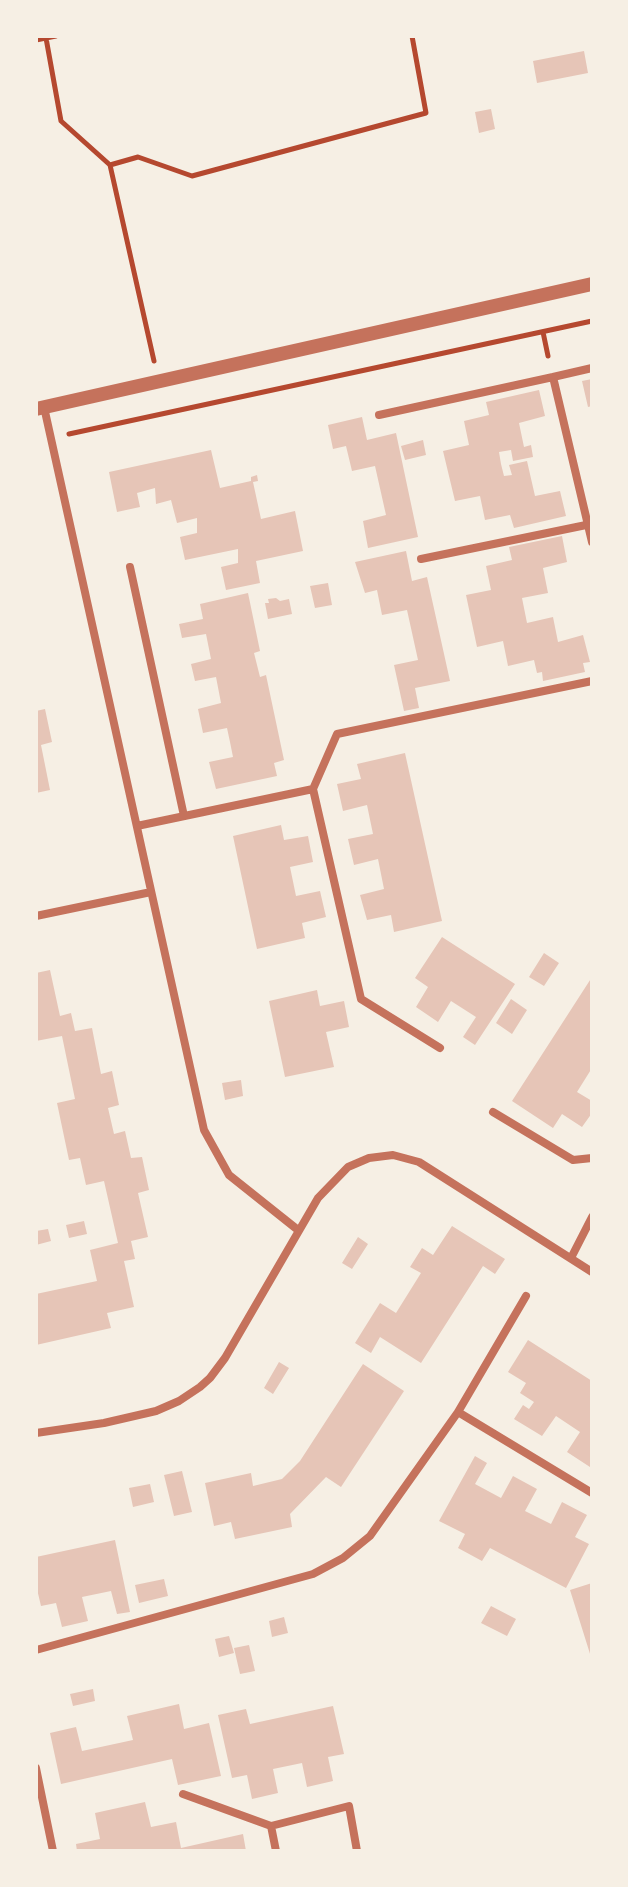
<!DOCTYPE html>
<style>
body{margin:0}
#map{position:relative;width:628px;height:1887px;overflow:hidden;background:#f6efe4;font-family:"Times New Roman",serif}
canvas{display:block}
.frame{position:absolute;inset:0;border:38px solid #f6efe4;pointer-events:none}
</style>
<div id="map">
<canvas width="628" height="1887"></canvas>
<div class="frame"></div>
</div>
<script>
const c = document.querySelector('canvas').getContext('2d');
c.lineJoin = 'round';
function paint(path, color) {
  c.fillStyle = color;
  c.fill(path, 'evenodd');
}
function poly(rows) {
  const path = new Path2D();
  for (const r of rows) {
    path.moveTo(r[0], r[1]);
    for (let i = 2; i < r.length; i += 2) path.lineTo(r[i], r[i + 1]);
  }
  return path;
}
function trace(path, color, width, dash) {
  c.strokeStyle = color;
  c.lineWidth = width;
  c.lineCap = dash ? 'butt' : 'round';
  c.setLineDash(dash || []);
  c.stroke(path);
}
paint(poly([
 [584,51,588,73,537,83,533,61],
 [491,109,495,129,479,133,475,112],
 [592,379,592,406,588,407,582,381],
 [539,390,545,416,519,423,524,447,531,445,533,457,513,461,511,450,499,452,501,464,504,476,512,475,509,465,527,461,535,496,560,491,566,516,514,528,510,515,485,520,480,496,455,501,443,451,469,445,464,421,489,415,486,402],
 [362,417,367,440,396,433,418,537,368,548,363,521,386,515,375,466,352,471,346,446,333,449,328,425],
 [423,440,426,455,405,460,401,446],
 [211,450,220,488,251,481,251,477,257,475,258,481,253,482,261,519,295,511,303,551,256,561,260,583,226,590,221,567,238,563,238,549,185,560,180,537,197,533,197,518,177,523,171,500,156,504,155,488,137,493,140,507,117,512,109,472],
 [562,536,567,562,543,568,548,593,522,598,527,623,553,617,558,642,583,635,590,662,583,663,585,672,543,681,542,672,537,673,534,660,508,666,503,641,477,647,466,595,491,590,486,566,512,560,509,547],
 [406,551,412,581,427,577,450,681,415,688,419,708,404,711,394,665,418,660,407,610,382,615,377,590,365,593,355,562],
 [328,583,332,605,315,608,310,586],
 [248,593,260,651,254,653,260,677,266,675,284,760,274,763,277,776,216,789,209,762,233,757,230,742,227,728,203,733,198,709,221,703,216,677,195,681,191,664,211,659,206,634,182,638,179,624,203,619,200,604],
 [276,598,280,601,289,599,292,614,268,619,265,603,269,603,268,599],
 [45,709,52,742,41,745,50,790,36,793,36,711],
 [405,753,442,921,394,932,391,915,367,920,360,895,384,889,378,859,354,865,348,839,373,834,367,805,343,811,337,784,361,779,357,764],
 [281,825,284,840,308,836,313,862,290,867,296,896,320,891,326,917,302,923,305,938,257,949,233,836],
 [442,937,515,984,475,1045,463,1037,476,1017,451,1001,438,1022,416,1007,428,987,415,978],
 [544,953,559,963,544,986,529,977],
 [50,970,60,1016,71,1013,75,1031,92,1028,101,1074,112,1071,119,1105,108,1108,114,1134,125,1131,131,1158,142,1157,149,1190,138,1193,148,1237,131,1241,135,1259,124,1261,134,1307,107,1313,111,1328,36,1345,36,1294,97,1281,90,1250,118,1243,104,1181,86,1185,80,1158,69,1160,57,1103,75,1099,62,1036,36,1041,36,973],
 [592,977,592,1068,577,1092,592,1101,592,1113,582,1127,562,1114,553,1128,512,1101],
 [317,990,320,1006,344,1001,349,1027,326,1032,334,1067,285,1077,269,1001],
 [511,999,527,1010,512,1034,496,1023],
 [241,1080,243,1096,225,1100,222,1083],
 [84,1221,87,1234,69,1238,66,1225],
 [452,1226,505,1259,495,1274,483,1266,421,1363,380,1337,371,1353,355,1343,380,1303,396,1313,421,1273,410,1267,422,1248,433,1255],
 [48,1229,51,1241,36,1245,36,1231],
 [358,1237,368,1244,352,1269,342,1263],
 [528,1340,592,1381,592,1464,590,1467,567,1452,580,1432,556,1416,542,1436,514,1419,523,1405,529,1409,534,1402,520,1393,526,1383,508,1372],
 [279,1362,289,1368,273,1394,264,1388],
 [363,1364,404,1391,341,1487,326,1477,290,1514,292,1527,235,1539,231,1522,214,1526,205,1483,251,1473,253,1486,282,1479,300,1461],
 [475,1456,487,1463,475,1484,501,1498,513,1476,537,1489,525,1511,551,1524,562,1502,587,1515,575,1537,589,1544,566,1588,490,1548,482,1561,458,1548,465,1534,439,1521],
 [182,1471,192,1512,174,1516,164,1475],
 [150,1484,154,1502,133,1507,129,1488],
 [115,1540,130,1612,117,1614,111,1591,82,1597,88,1621,62,1627,56,1603,41,1606,36,1585,36,1557],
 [164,1579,168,1596,139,1603,135,1585],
 [592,1583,592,1657,591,1657,570,1590],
 [491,1606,516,1619,507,1636,481,1623],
 [284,1617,288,1633,272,1637,269,1621],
 [229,1636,234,1653,219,1657,215,1639],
 [249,1645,255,1671,240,1674,234,1648],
 [93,1689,95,1701,73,1706,70,1694],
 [179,1704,184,1729,209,1723,221,1776,178,1785,172,1759,61,1784,50,1733,76,1727,82,1751,133,1740,127,1716],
 [333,1706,344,1754,328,1757,333,1781,307,1787,302,1763,273,1769,278,1793,252,1799,247,1775,232,1778,218,1715,246,1709,250,1724],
 [145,1802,151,1827,176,1822,181,1848,243,1834,246,1851,77,1851,76,1844,100,1839,95,1813]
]), '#e6c5b7');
trace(poly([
 [46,38,61,121,110,165],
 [36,40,56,36],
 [543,332,548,356],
 [154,361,110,165,138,157,192,176,426,113,412,36],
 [69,434,592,321]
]), '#b5482f', 5);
trace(poly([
 [553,377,592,368],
 [44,407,204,1130,229,1175,298,1230],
 [379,415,553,377,592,542],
 [421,559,591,524],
 [130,567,184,816],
 [137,826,313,789],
 [36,916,151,892],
 [440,1048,361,999,313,789,337,734,592,681],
 [493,1112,573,1160,592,1158],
 [571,1258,592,1217],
 [458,1412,526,1296],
 [36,1433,104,1423,156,1411,179,1401,200,1387,210,1378,225,1358,318,1198,348,1167,369,1158,393,1155,419,1162,592,1272],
 [36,1650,313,1574,343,1558,370,1536,458,1412,592,1493],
 [36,1768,53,1851],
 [183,1794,271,1826,349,1806,357,1851],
 [271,1826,276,1851]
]), '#c5725c', 8);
trace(poly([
 [36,409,592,284]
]), '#c5725c', 14);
</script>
